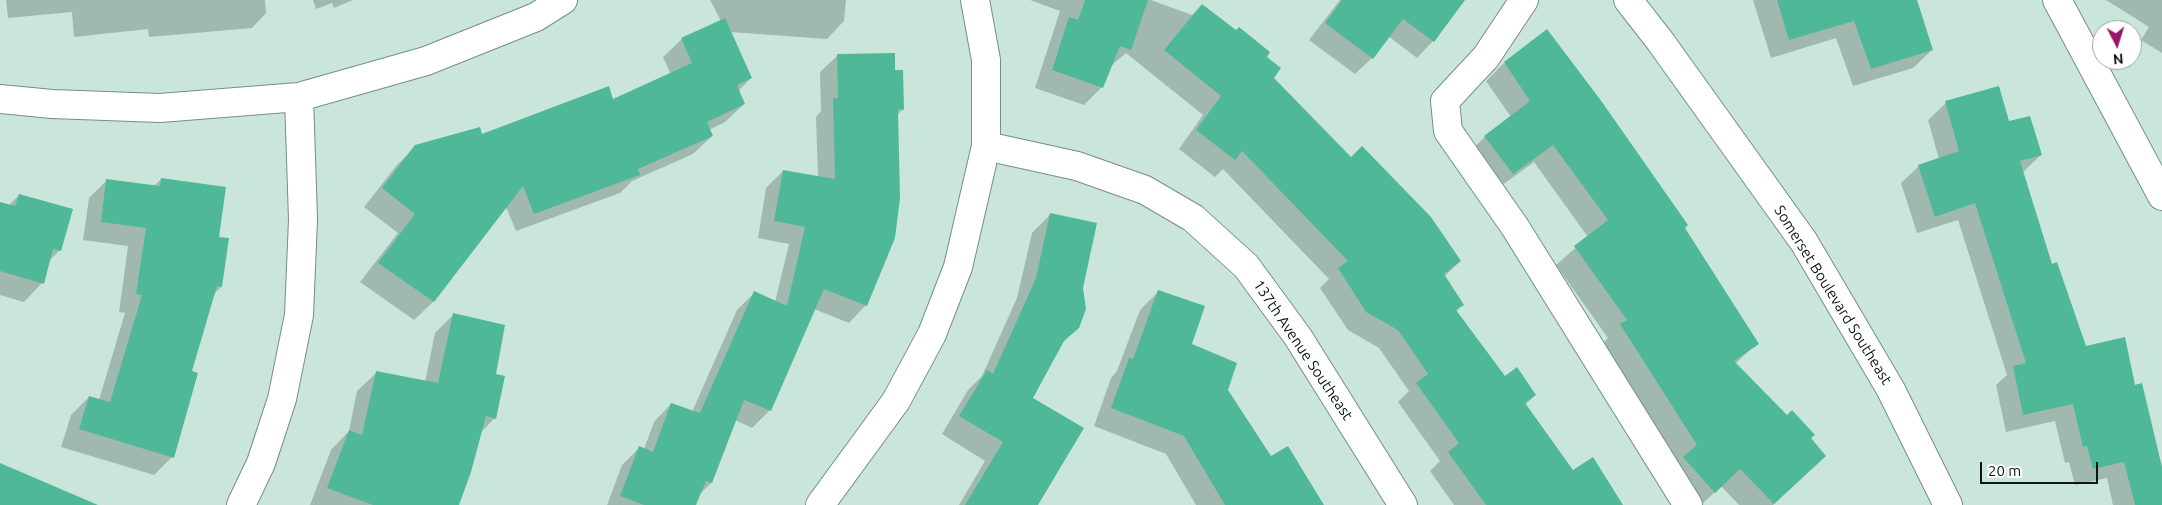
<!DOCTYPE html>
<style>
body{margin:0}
#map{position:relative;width:2162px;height:505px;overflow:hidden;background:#cae6db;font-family:Ubuntu,sans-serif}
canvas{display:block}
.north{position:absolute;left:2092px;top:20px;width:50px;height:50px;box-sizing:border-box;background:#fff;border:1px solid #9ea2a1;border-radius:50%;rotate:175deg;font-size:14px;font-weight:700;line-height:20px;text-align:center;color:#0d1714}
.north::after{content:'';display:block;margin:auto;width:18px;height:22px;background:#98156b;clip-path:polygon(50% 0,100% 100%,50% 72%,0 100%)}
.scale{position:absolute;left:1980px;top:462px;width:118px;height:22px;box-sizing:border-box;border:2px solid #0d1714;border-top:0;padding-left:6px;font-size:15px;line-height:18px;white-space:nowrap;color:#0d1714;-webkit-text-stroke:4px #fff;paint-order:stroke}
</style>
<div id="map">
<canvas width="2162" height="505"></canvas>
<div class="north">N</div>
<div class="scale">20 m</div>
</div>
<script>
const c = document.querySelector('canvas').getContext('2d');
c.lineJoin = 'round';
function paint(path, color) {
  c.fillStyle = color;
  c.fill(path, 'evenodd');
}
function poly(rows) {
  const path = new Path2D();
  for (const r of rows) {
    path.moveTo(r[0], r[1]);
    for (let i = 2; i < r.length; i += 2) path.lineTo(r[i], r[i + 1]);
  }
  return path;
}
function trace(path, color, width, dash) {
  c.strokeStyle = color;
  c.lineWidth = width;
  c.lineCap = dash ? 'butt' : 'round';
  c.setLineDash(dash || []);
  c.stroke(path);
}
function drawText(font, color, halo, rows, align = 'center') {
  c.font = font + ' Ubuntu,sans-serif';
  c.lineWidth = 4;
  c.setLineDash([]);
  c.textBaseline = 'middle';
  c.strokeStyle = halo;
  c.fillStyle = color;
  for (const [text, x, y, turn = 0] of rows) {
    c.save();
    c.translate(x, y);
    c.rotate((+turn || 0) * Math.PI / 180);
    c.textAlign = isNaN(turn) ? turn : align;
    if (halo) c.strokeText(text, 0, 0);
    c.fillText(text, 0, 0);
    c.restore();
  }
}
paint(poly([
 [6,0,265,0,266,13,252,28,149,37,148,29,74,37,72,12,8,18],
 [313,0,353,0,334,8,332,3,316,9],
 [710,0,846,0,844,21,827,39,730,32,751,78,738,91,744,104,725,122,709,130,712,136,693,154,632,181,620,193,516,231,506,207,433,302,414,320,360,282,398,233,364,207,397,165,416,146,481,135,612,101,671,75,663,57,682,39,721,21],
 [1030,0,1151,0,1192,15,1202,6,1266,57,1272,78,1351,158,1460,261,1444,277,1462,305,1456,312,1505,378,1535,395,1525,405,1573,471,1617,505,1454,505,1430,471,1440,461,1398,402,1409,391,1379,348,1348,330,1320,288,1329,279,1223,169,1215,177,1179,149,1203,115,1126,53,1110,67,1102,87,1084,105,1035,88,1060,11],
 [1340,0,1463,0,1433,41,1417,58,1388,36,1372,58,1355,74,1309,40],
 [1753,0,1916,0,1932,50,1913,68,1853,86,1836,38,1771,58],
 [2106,0,2162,0,2162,53,2141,40,2149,27],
 [838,55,894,72,903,109,897,115,866,305,849,323,814,309,770,410,752,428,735,420,711,483,699,495,695,505,607,505,622,465,639,448,644,449,654,422,671,404,692,412,737,310,754,293,775,302,789,244,758,238,766,188,783,171,818,177,816,117,821,111,820,72],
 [1504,63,1684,228,1757,343,1735,364,1809,438,1806,474,1773,505,1739,505,1721,486,1701,505,1666,477,1679,464,1603,343,1608,338,1556,265,1588,237,1534,162,1494,191,1466,155,1485,137,1511,117,1486,81],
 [1946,103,2008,123,2041,155,2023,172,2051,265,2085,347,2134,386,2162,473,2162,505,2113,505,2107,478,2075,485,2069,462,2065,463,2055,421,2006,432,1996,385,2007,375,1958,220,1917,233,1901,183,1919,166,1939,159,1928,120],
 [161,179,217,239,221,287,213,295,191,372,172,457,154,475,61,447,71,415,89,397,99,400,125,313,119,312,128,246,83,240,89,198,107,180,154,186],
 [19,195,71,210,59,251,49,261,42,283,24,302,0,295,0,203,8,206],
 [1051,214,1082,288,1078,327,1062,343,1031,398,1036,505,959,505,985,461,942,434,968,390,982,376,1017,298,1032,233],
 [1158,292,1190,344,1226,390,1271,458,1310,505,1196,505,1166,454,1094,426,1111,378,1117,371,1140,310],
 [454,314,494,375,495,418,480,433,458,505,310,505,331,450,349,431,357,391,376,373,425,382,435,333]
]), '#0003');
paint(poly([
 [1085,0,1148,0,1131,50,1120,46,1103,88,1052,70,1069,17,1078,20],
 [1342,0,1465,0,1434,42,1403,19,1373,59,1325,23],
 [1777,0,1917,0,1933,50,1871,69,1854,21,1789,40],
 [1202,4,1236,30,1239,27,1270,52,1267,57,1281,68,1274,78,1351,157,1362,146,1431,217,1461,261,1444,274,1464,305,1456,310,1505,376,1517,367,1536,395,1525,403,1573,470,1593,457,1623,505,1486,505,1448,452,1459,443,1416,383,1428,374,1398,330,1366,312,1338,268,1348,261,1242,151,1235,160,1196,130,1221,96,1164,50],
 [725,18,752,78,737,85,745,104,707,122,713,136,638,169,640,175,534,214,523,186,434,302,378,263,415,214,382,188,415,145,480,127,482,134,609,86,613,99,692,63,681,38],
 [1547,29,1602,102,1688,225,1685,228,1759,344,1734,361,1787,415,1792,410,1815,435,1811,438,1826,456,1774,504,1740,469,1715,493,1683,457,1697,445,1620,324,1627,320,1574,246,1608,220,1553,145,1513,174,1484,136,1530,101,1504,62],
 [895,53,895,70,903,70,904,110,898,109,900,198,895,238,867,306,824,289,771,411,744,400,712,483,706,481,696,505,644,505,620,496,639,446,653,452,671,403,700,413,754,291,787,306,805,227,774,221,783,170,835,179,833,98,838,98,837,54],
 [1999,86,2009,121,2030,116,2042,155,2020,161,2052,264,2057,262,2086,346,2125,337,2135,385,2142,383,2162,467,2162,505,2135,505,2124,462,2093,469,2087,446,2083,447,2073,404,2023,415,2013,366,2026,363,1975,203,1935,217,1918,165,1959,151,1945,101],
 [161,178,226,187,219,237,229,238,222,287,217,286,192,371,198,373,174,458,79,429,89,396,110,402,142,295,136,294,146,228,101,222,106,179,160,186],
 [19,194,73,209,61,251,53,249,44,284,0,271,0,202,15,206],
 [1050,213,1097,223,1083,288,1086,309,1079,328,1064,341,1033,398,1084,428,1038,505,965,505,1003,442,959,416,987,370,993,374,1036,278],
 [1158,290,1205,306,1192,344,1237,363,1228,390,1271,456,1288,446,1324,505,1225,505,1184,436,1111,408,1129,358,1133,359],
 [453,313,505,325,496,374,505,376,496,419,486,416,471,472,459,505,373,505,327,488,349,430,362,435,376,371,438,383],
 [0,463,98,505,0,505]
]), '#4fb899');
const minor = poly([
 [1524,0,1486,57,1445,101,1448,131,1515,227,1688,505],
 [1628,0,1660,41,1804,242,1891,390,1948,505],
 [2057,0,2162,196],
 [0,99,52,104,160,108,299,97,426,61,536,17,563,0],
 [986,146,1077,166,1145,190,1193,218,1246,266,1298,337,1403,505],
 [241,505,261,463,282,399,299,315,303,220,299,97],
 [820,505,896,401,932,334,958,267,986,146,986,60,975,0]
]);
trace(minor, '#758f85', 30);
trace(minor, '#fff', 28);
drawText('15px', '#0d1714', '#fff', [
 ["Somerset Boulevard Southeast",1833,295,58],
 ["137th Avenue Southeast",1303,350,56]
]);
</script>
